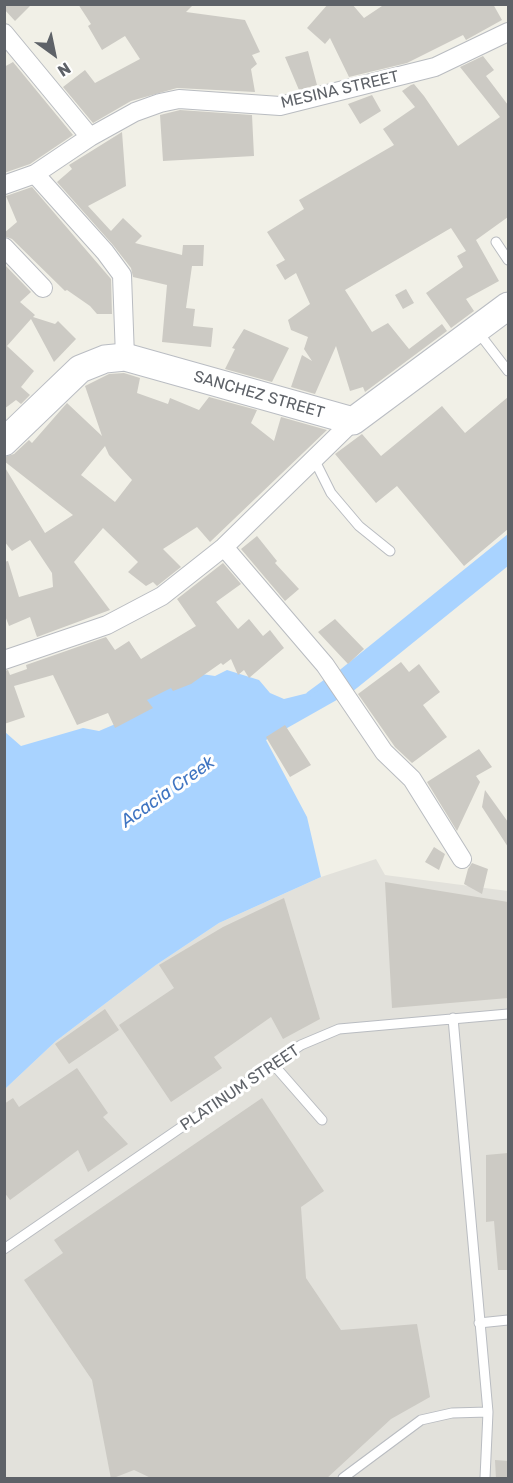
<!DOCTYPE html>
<style>
body{margin:0}
#map{position:relative;width:513px;height:1483px;overflow:hidden;background:#f1f0e7;font-family:Rubik,sans-serif}
canvas{display:block}
.frame{position:absolute;inset:0;border:6px solid #5e6268;pointer-events:none}
.north{position:absolute;left:24px;top:24px;width:60px;height:60px;-webkit-text-stroke:4px #fff;paint-order:stroke;rotate:147deg;font-size:16px;font-weight:700;line-height:24px;text-align:center;color:#5e6268}
.north::after{content:'';display:block;margin:auto;width:21px;height:27px;background:#5e6268;clip-path:polygon(50% 0,100% 100%,50% 72%,0 100%)}
</style>
<div id="map">
<canvas width="513" height="1483"></canvas>
<div class="frame"></div>
<div class="north">N</div>
</div>
<script>
const c = document.querySelector('canvas').getContext('2d');
c.lineJoin = 'round';
function paint(path, color) {
  c.fillStyle = color;
  c.fill(path, 'evenodd');
}
function poly(rows) {
  const path = new Path2D();
  for (const r of rows) {
    path.moveTo(r[0], r[1]);
    for (let i = 2; i < r.length; i += 2) path.lineTo(r[i], r[i + 1]);
  }
  return path;
}
function trace(path, color, width, dash) {
  c.strokeStyle = color;
  c.lineWidth = width;
  c.lineCap = dash ? 'butt' : 'round';
  c.setLineDash(dash || []);
  c.stroke(path);
}
function drawText(font, color, halo, rows, align = 'center') {
  c.font = font + ' Rubik,sans-serif';
  c.lineWidth = 6;
  c.setLineDash([]);
  c.textBaseline = 'middle';
  c.strokeStyle = halo;
  c.fillStyle = color;
  for (const [text, x, y, turn = 0] of rows) {
    c.save();
    c.translate(x, y);
    c.rotate((+turn || 0) * Math.PI / 180);
    c.textAlign = isNaN(turn) ? turn : align;
    if (halo) c.strokeText(text, 0, 0);
    c.fillText(text, 0, 0);
    c.restore();
  }
}
paint(poly([
 [376,859,385,875,508,891,508,1478,5,1478,5,1089,56,1041,156,965,219,923,321,877]
]), '#e2e1db');
paint(poly([
 [508,534,508,566,352,692,336,673],
 [227,670,259,680,270,693,284,699,316,691,329,678,342,697,266,740,307,817,321,877,219,923,156,965,56,1041,5,1089,5,732,21,746,83,728,99,731,120,722,181,671,215,676]
]), '#a9d3ff');
trace(poly([
 [309,694,328,680]
]), '#a9d3ff', 5);
paint(poly([
 [4,4,32,4,15,21,4,9],
 [78,4,194,4,186,12,245,20,260,52,252,55,257,64,251,69,255,92,177,88,131,101,93,123,63,87,85,70,95,83,140,59,125,36,102,50,88,26,91,24],
 [328,4,352,4,364,18,385,4,493,4,502,20,466,40,463,35,407,63,349,77,330,38,325,44,307,28],
 [308,51,317,85,299,90,285,57],
 [483,56,494,70,486,76,508,105,508,217,476,240,499,281,466,299,474,311,451,328,426,293,463,267,457,256,466,251,451,228,345,290,372,332,388,323,409,349,442,324,447,331,365,392,363,387,350,391,336,346,315,394,291,387,302,355,312,361,304,349,308,337,291,330,288,320,310,304,296,273,285,280,276,265,285,260,267,232,304,209,299,200,394,145,383,129,415,107,402,91,411,85,414,84,424,96,458,146,500,117,460,67],
 [13,62,73,135,30,164,4,173,4,67],
 [372,95,381,111,360,124,348,104],
 [180,110,252,115,254,156,163,161,160,115],
 [122,132,126,186,88,206,111,231,123,218,142,236,135,243,182,255,183,245,204,245,203,266,192,266,186,308,195,309,193,326,213,328,211,347,162,342,167,285,133,277,131,268,113,245,57,182,72,169,69,165],
 [32,187,111,279,112,314,97,314,90,306,67,290,65,291,12,239,4,236,4,233,17,222,6,196],
 [4,264,31,292,20,302,35,315,33,317,55,324,58,321,76,339,54,362,31,319,7,346,34,371,21,387,30,395,21,404,16,400,4,409],
 [406,289,414,303,403,309,395,295],
 [244,329,289,348,272,382,225,369,235,349,232,348],
 [124,373,140,378,137,393,168,404,170,398,199,410,209,397,257,410,251,423,274,441,281,417,327,430,210,542,197,527,163,549,181,567,157,586,153,582,146,586,128,572,138,562,103,528,74,562,110,610,37,637,30,617,9,626,4,613,4,562,8,561,19,597,53,587,52,573,30,540,12,551,4,541,4,466,45,533,73,515,4,461,4,457,14,454,29,440,32,443,67,403,102,436,85,386,109,374],
 [105,446,109,455,132,480,115,502,81,475],
 [508,397,508,529,464,566,397,486,376,503,335,454,362,434,381,456,442,406,465,433],
 [257,536,277,561,275,563,299,589,285,601,241,549],
 [223,563,241,584,216,602,238,629,249,619,263,636,270,630,284,648,249,678,244,670,238,675,231,659,223,665,221,663,191,684,173,691,171,688,147,700,153,708,115,728,108,713,77,725,53,675,14,686,25,717,4,724,4,671,8,670,10,675,27,669,26,665,106,637,115,650,129,641,141,659,196,626,177,599],
 [335,619,364,649,348,664,318,632],
 [401,662,409,672,419,664,440,692,423,705,447,737,412,763,395,747,358,694],
 [285,725,311,765,290,777,266,737],
 [479,749,492,767,476,776,480,782,457,831,427,782],
 [485,790,508,822,508,847,482,807],
 [434,847,445,854,439,870,425,862],
 [472,863,488,869,482,894,464,884,468,869],
 [385,882,508,902,508,998,392,1008],
 [284,898,320,1019,283,1039,271,1017,214,1057,222,1068,171,1102,119,1025,174,988,159,965,223,927],
 [105,1009,119,1030,69,1064,55,1044],
 [77,1068,108,1113,103,1117,128,1144,88,1172,78,1150,10,1200,4,1192,4,1104,13,1098,19,1107],
 [262,1098,324,1191,301,1207,306,1278,341,1330,417,1324,430,1397,391,1419,326,1479,153,1479,134,1470,111,1479,92,1380,24,1280,63,1253,54,1240],
 [508,1153,508,1270,498,1270,494,1221,486,1222,486,1155],
 [495,1460,508,1461,508,1479,496,1479]
]), '#cccac4');
const lane = poly([
 [496,242,508,260],
 [478,332,508,371],
 [314,459,331,493,359,526,390,551],
 [453,1018,488,1412,485,1478],
 [273,1064,322,1120],
 [4,1249,301,1045,339,1029,508,1014],
 [479,1323,508,1320],
 [343,1478,421,1420,452,1413,488,1412]
]);
const street = poly([
 [4,33,90,137],
 [35,174,105,252,122,275,125,357],
 [4,185,35,174,90,137,135,112,160,103,179,99,280,106,435,67,508,32],
 [4,247,43,288],
 [224,547,325,665,384,752,412,779,462,859],
 [4,660,107,625,162,596,224,547,353,421]
]);
const secondary = poly([
 [4,442,80,369,105,359,125,357,353,421,508,306]
]);
trace(lane, '#b9bcc1', 11);
trace(street, '#b9bcc1', 20);
trace(secondary, '#babdc3', 29);
trace(lane, '#fff', 9);
trace(street, '#fff', 18);
trace(secondary, '#fff', 27);
drawText('16px', '#5e6268', '#fff', [
 ["MESINA STREET",340,90,-13],
 ["SANCHEZ STREET",259,395,16],
 ["PLATINUM STREET",240,1088,-34]
]);
drawText('italic 18px', '#4075c2', '#fff', [
 ["Acacia Creek",168,792,-35]
]);
</script>
